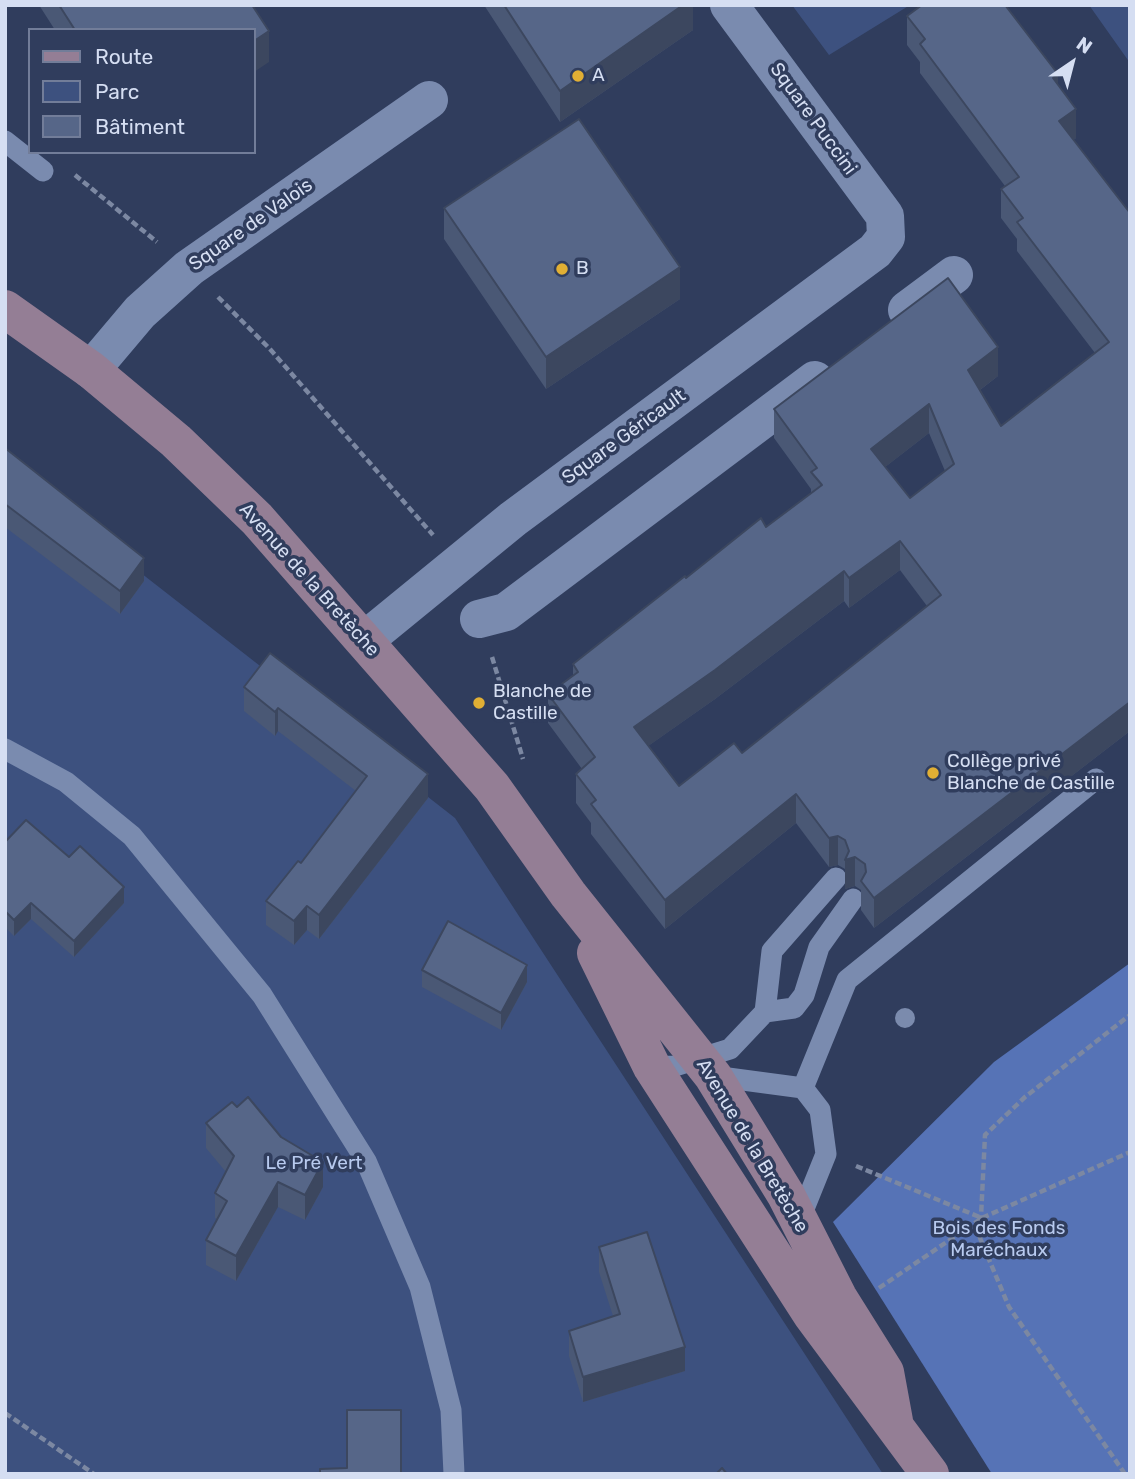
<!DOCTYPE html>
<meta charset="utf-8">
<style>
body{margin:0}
#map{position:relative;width:1135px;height:1479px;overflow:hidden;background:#303d5d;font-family:Rubik,sans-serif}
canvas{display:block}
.frame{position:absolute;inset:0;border:7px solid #d5def2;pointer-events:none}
.legend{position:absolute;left:28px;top:28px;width:228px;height:126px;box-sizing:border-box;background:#303d5d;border:2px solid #727d99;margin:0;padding:9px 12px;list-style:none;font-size:21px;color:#d5def2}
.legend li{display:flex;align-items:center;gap:14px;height:35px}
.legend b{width:35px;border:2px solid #727d99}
.north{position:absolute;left:1037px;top:28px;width:70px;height:70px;-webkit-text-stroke:5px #303d5d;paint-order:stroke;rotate:35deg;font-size:19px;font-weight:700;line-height:28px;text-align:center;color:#d5def2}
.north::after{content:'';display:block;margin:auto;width:24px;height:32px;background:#d5def2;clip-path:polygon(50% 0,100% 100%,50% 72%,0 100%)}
</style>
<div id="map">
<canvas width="1135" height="1479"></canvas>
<div class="frame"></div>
<ul class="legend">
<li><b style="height:9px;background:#947e95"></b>Route</li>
<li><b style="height:19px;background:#3d517f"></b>Parc</li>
<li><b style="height:19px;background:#566688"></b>Bâtiment</li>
</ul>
<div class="north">N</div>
</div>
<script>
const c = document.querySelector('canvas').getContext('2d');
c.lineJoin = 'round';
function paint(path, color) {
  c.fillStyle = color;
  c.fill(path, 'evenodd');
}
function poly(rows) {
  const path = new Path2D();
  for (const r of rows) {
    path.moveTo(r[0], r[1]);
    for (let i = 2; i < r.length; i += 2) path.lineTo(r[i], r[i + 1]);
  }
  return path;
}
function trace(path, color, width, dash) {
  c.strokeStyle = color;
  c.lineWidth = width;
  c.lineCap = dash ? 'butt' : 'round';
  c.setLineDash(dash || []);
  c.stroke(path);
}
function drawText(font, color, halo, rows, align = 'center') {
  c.font = font + ' Rubik,sans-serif';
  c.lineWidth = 7;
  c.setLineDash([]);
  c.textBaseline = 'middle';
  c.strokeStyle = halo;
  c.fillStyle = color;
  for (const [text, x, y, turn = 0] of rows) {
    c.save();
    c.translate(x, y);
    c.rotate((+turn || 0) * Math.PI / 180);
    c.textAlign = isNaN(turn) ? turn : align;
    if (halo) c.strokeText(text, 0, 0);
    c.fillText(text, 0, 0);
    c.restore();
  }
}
paint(poly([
 [792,5,910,5,829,55],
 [1089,5,1130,5,1130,63],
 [5,467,455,818,883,1474,5,1474]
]), '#3d517f');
paint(poly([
 [1130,963,1130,1474,992,1474,833,1222,994,1062]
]), '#5673b6');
trace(poly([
 [75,175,157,242],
 [218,297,269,348,433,535],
 [492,657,523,759],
 [856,1166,982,1218,1130,1152],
 [879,1288,982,1218],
 [5,1413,94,1474],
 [1125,1474,1009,1307,980,1238,985,1135,1025,1097,1130,1015]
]), '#7c88a2', 4.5, [7, 3.5]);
trace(poly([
 [5,141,43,171],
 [5,749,66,782,132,836,262,995,366,1161,420,1287,451,1410,454,1474],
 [765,1012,772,951,836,878],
 [652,1067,675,1066,730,1049,765,1012,794,1008,804,995,819,947,853,899],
 [713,1076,803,1088,820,1110,826,1154,799,1221],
 [803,1088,847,980,1096,779]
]), '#7a8baf', 21);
trace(poly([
 [907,310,954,275],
 [91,370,140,312,189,268,429,100],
 [479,619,506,612,815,380],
 [365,640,513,519,875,251,886,237,885,216,729,5]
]), '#7a8baf', 38);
trace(poly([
 [5,309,91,370,176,441,257,519,492,787,568,894,713,1076,786,1195,838,1297,885,1372,894,1421],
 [596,953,652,1067,812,1315,930,1474]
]), '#947e95', 38);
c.fillStyle = '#7b8bad';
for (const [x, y] of [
 [905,1018]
]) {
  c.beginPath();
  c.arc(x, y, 10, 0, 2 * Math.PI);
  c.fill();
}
paint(poly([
 [39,5,252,5,269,62,254,30,55,30],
 [484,5,693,5,693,30,560,122],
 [907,16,1058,85,1076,138,1073,140,1130,213,1130,731,874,928,861,910,861,890,855,886,845,889,845,869,838,865,829,867,796,823,665,929,591,834,591,823,576,803,576,774,582,769,548,723,548,694,573,675,573,664,686,578,766,527,811,493,811,489,774,438,774,409,998,376,980,390,1001,426,1095,353,1017,251,1017,239,1001,218,1001,189,1005,186,920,73,920,62,907,45],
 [929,433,945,471,910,498,885,467],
 [900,570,927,606,742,753,679,786,648,746,715,699,844,601,849,608],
 [444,208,680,299,546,389,444,239],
 [5,448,144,581,120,614,5,527],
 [270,653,428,798,319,939,307,930,294,945,266,925,266,901,301,863,356,791,278,731,275,736,244,711,244,687],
 [5,842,69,857,124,903,74,957,31,919,14,936,5,927],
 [422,970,527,982,501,1030,422,987],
 [206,1123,323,1187,305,1220,278,1207,236,1281,206,1265,206,1240,217,1219,215,1218,215,1193,226,1172,206,1148],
 [599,1247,685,1371,583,1402,569,1356,569,1331,613,1316,599,1272]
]), '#4a5875');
paint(poly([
 [683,5,693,5,693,30,560,122,560,91],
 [269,31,269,62,254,72,254,41],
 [1058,74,1058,103,1053,78],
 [1076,109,1076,138,1059,150,1059,121],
 [680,267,680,299,546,389,546,357],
 [998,347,998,376,968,399,968,370],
 [929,404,929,433,871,478,871,449],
 [900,541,900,570,849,608,849,578],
 [144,558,144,581,120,614,120,591],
 [844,571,844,601,715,699,634,756,634,727],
 [1130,702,1130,731,874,928,874,898],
 [278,708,278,731,275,736,275,712],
 [428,774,428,798,319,939,319,915],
 [796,794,796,823,665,929,665,900],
 [838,836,838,865,829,867,829,838],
 [855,857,855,886,845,889,845,860],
 [124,887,124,903,74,957,74,941],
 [31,903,31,919,14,936,14,920],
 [307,906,307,930,294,945,294,921],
 [527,965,527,982,501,1030,501,1013],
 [323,1162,323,1187,305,1220,305,1195],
 [278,1182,278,1207,236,1281,236,1256],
 [685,1347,685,1371,583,1402,583,1377]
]), '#3c475f');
const building = poly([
 [59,5,252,5,269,31,254,41,254,30,75,30,59,5],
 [504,5,683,5,560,91,504,5],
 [922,5,1005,5,1058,74,1053,78,1076,109,1059,121,1130,213,1130,702,874,898,861,881,866,872,865,864,855,857,845,860,849,851,845,840,838,836,829,838,796,794,665,900,591,804,596,800,576,774,595,757,548,694,578,672,573,664,685,576,686,578,761,518,766,527,822,485,811,472,817,468,774,409,948,278,998,347,968,370,1001,426,1109,342,1017,222,1023,218,1001,189,1019,177,920,44,925,39,907,16,922,5],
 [929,404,954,464,910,498,871,449,929,404],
 [900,541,941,595,742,753,734,743,679,786,634,727,715,670,844,571,849,578,900,541],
 [579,119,680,267,546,357,444,208,579,119],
 [5,448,144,558,120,591,5,504,5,448],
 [270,653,428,774,319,915,307,906,294,921,266,901,298,861,301,863,367,776,278,708,275,712,244,687,270,653],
 [26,820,69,857,80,846,124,887,74,941,31,903,14,920,5,911,5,842,26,820],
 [448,921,527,965,501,1013,422,970,448,921],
 [248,1097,281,1137,323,1162,305,1195,278,1182,236,1256,206,1240,227,1201,215,1193,234,1156,206,1123,232,1102,237,1107,248,1097],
 [647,1232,685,1347,583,1377,569,1331,620,1314,599,1247,647,1232],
 [347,1410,401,1410,401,1474,320,1474,320,1469,347,1468,347,1410],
 [722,1468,727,1474,716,1474,722,1468]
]);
paint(building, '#566688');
trace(building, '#3c475f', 2);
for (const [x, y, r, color] of [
 [578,76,7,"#e1af34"],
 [562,269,7,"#e1af34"],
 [479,703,7,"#e1af34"],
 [933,773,7,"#e1af34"]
]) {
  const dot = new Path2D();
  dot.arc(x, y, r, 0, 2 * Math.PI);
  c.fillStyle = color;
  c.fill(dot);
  trace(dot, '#303d5d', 2.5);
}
drawText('19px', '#d5def2', '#303d5d', [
 ["A",592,76],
 ["B",576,269],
 ["Blanche de",493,692],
 ["Castille",493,714],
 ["Collège privé",947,762],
 ["Blanche de Castille",947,784]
], 'left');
drawText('19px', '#d5def2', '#303d5d', [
 ["Square Puccini",813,119,54],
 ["Square de Valois",251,225,-35],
 ["Square Géricault",624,437,-36],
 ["Avenue de la Bretèche",309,580,48],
 ["Avenue de la Bretèche",752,1146,59]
]);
drawText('19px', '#b8caef', '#303d5d', [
 ["Le Pré Vert",314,1164],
 ["Bois des Fonds",999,1229],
 ["Maréchaux",999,1251]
]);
</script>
